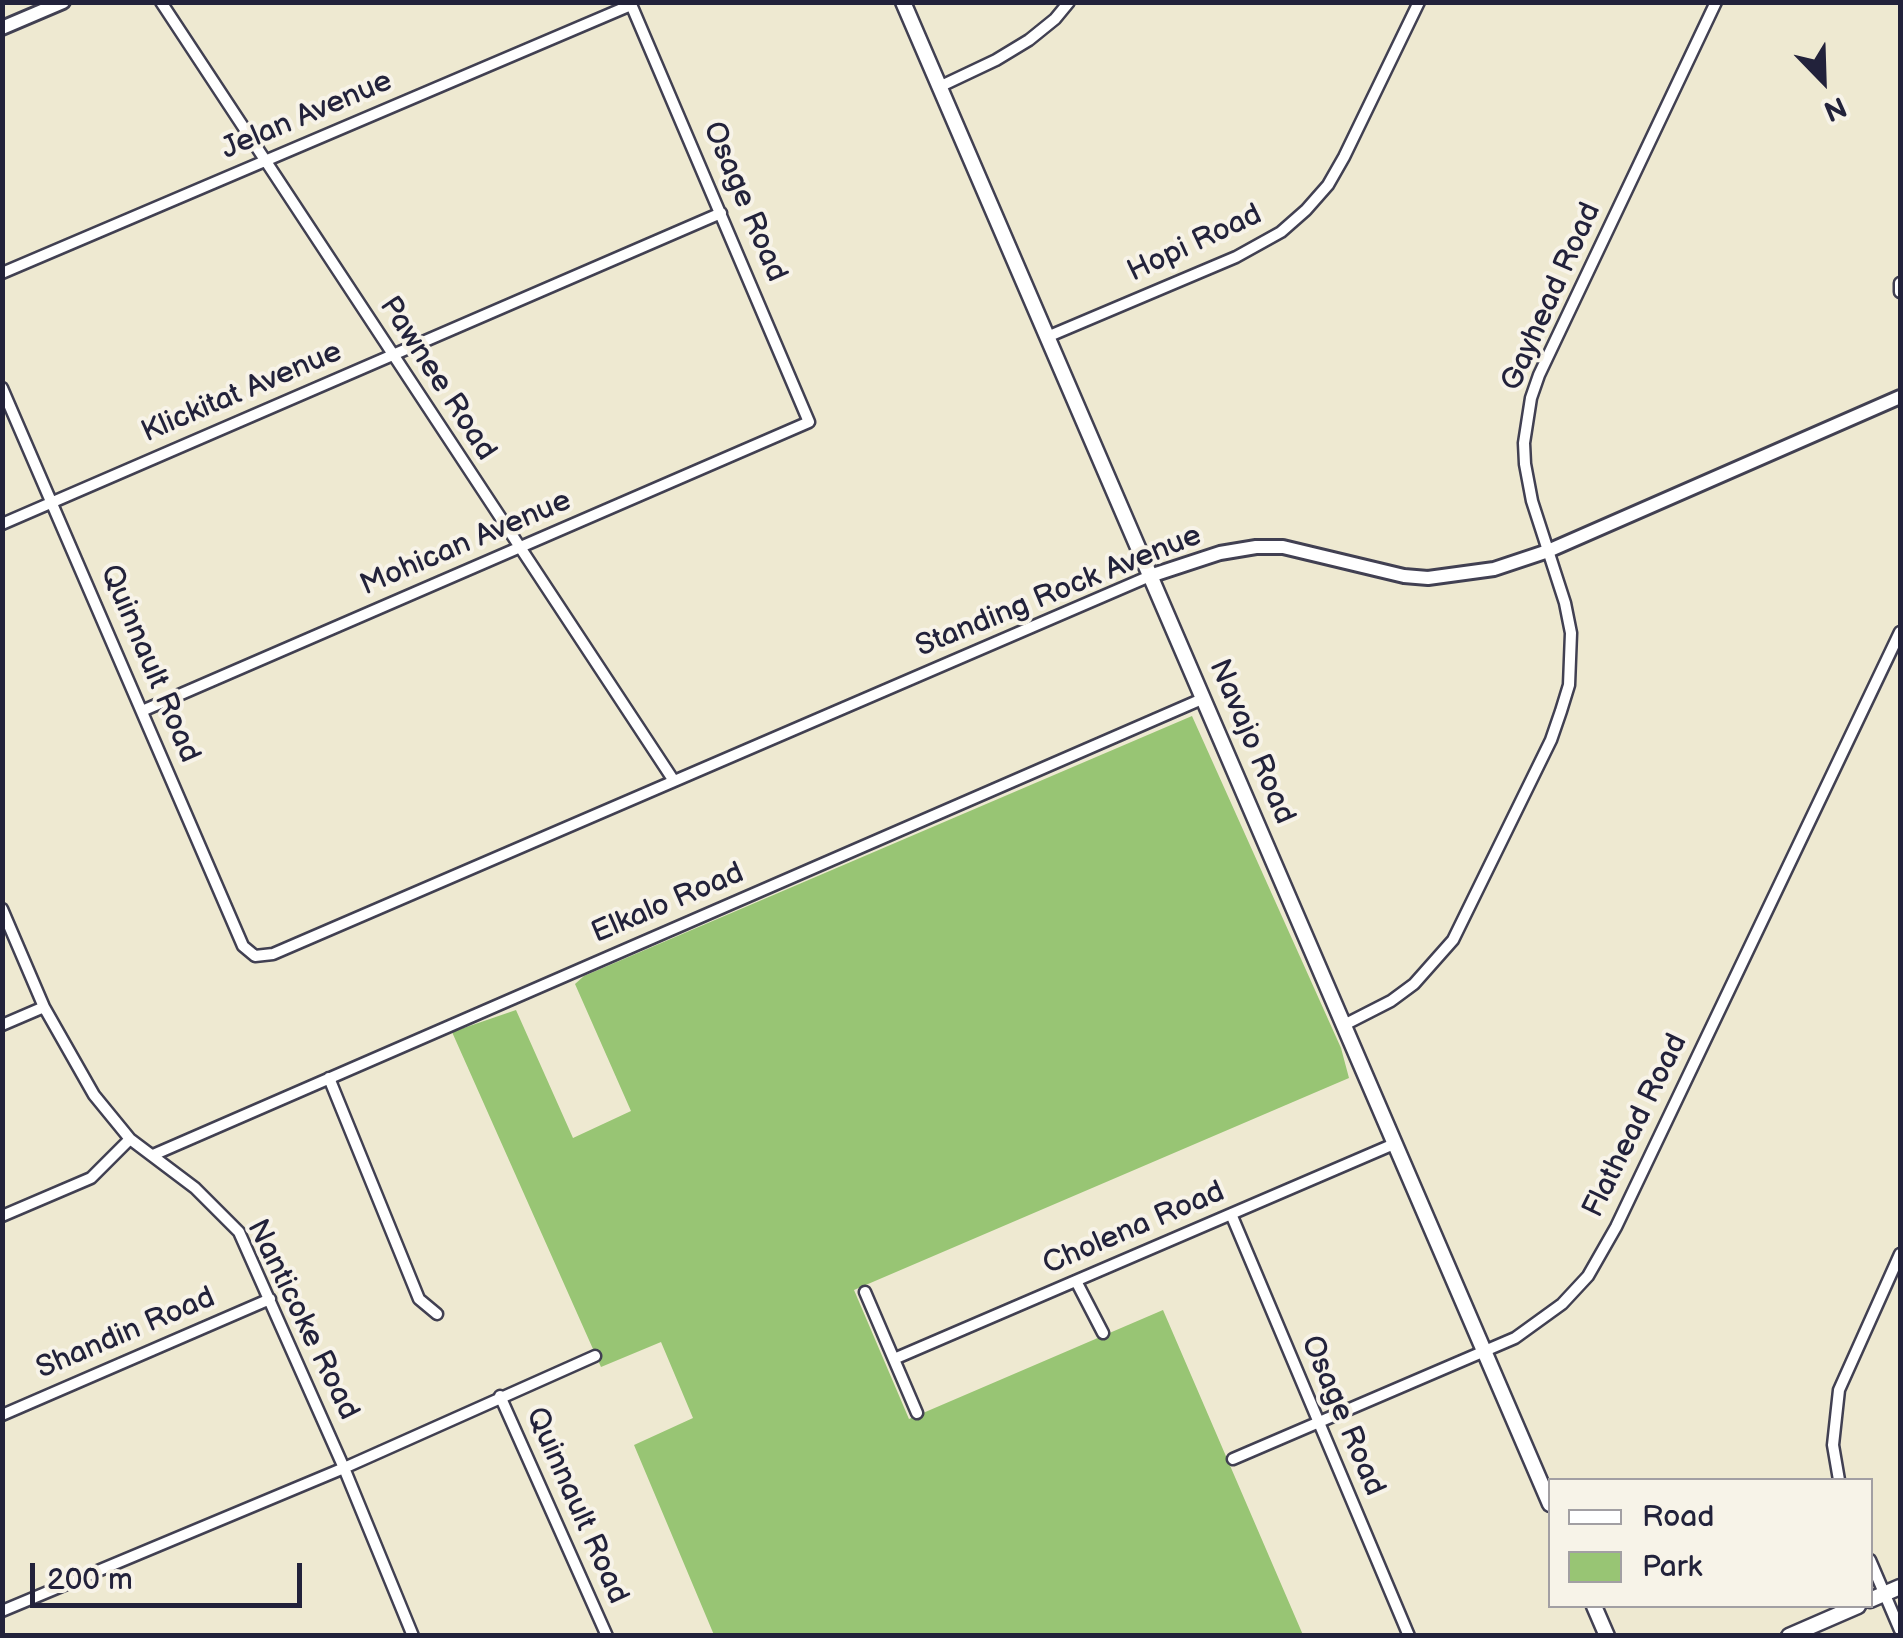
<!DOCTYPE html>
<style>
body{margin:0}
#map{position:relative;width:1903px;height:1638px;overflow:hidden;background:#eee9d1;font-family:"Balsamiq Sans",sans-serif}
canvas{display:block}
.frame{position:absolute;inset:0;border:5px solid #22223b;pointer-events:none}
.legend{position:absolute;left:1548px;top:1478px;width:325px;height:130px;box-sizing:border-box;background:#f7f3e8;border:2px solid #a29fa3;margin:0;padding:12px 18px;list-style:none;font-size:30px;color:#22223b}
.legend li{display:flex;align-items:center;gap:20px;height:50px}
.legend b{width:50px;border:2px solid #a29fa3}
.north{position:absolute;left:1773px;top:30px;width:100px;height:100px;-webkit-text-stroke:8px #f7f3e8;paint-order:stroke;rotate:157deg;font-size:28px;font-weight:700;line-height:40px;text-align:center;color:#22223b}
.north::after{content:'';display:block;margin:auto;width:35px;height:45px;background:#22223b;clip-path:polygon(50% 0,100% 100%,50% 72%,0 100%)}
.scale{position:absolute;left:30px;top:1563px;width:272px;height:45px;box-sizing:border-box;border:5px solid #22223b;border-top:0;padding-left:12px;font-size:30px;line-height:35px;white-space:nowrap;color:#22223b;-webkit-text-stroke:8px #f7f3e8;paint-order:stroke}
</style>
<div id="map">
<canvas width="1903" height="1638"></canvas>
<div class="frame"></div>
<ul class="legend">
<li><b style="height:12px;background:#fff"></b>Road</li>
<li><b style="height:28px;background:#98c574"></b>Park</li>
</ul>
<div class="north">N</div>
<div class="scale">200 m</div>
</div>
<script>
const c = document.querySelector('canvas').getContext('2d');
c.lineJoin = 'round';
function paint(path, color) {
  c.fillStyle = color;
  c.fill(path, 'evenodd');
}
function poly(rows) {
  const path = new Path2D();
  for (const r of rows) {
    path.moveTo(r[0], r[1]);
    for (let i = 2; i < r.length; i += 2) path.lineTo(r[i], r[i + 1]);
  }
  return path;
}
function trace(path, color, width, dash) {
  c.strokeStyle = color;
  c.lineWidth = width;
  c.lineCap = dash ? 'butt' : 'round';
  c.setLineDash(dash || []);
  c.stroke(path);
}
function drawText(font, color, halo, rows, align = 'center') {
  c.font = font + ' "Balsamiq Sans",sans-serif';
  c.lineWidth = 8;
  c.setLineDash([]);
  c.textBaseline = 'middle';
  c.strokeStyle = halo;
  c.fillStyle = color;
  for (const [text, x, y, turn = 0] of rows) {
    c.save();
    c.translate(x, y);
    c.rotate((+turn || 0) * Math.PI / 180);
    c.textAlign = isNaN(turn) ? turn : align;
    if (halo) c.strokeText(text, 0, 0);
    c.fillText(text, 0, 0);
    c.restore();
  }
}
paint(poly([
 [1192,716,1341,1048,1349,1078,854,1290,909,1419,1163,1310,1303,1635,714,1635,634,1445,693,1418,661,1342,601,1367,452,1032,516,1010,573,1138,631,1111,575,984,584,976]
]), '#98c574');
const minor = poly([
 [161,2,674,781],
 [939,87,996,60,1029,40,1055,19,1069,2],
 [2,273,631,5],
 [1900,283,1900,292],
 [1047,337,1236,257,1281,232,1306,210,1328,185,1344,157,1419,2],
 [2,388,243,946,255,956,273,954,1150,576],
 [2,524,721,213],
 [142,711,809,422,630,2],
 [2,909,44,1007,94,1095,130,1139,195,1188,239,1232,344,1468,413,1636],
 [2,1025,44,1007],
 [1344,1025,1391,1001,1414,984,1453,940,1551,740,1561,711,1569,685,1571,633,1565,603,1532,501,1525,464,1524,443,1531,398,1539,375,1716,2],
 [329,1078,419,1299,437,1314],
 [153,1155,1202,699],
 [1231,1214,1409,1636],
 [2,1216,91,1178,130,1139],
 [1076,1281,1103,1333],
 [865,1292,917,1413],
 [894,1359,1394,1144],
 [500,1396,607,1636],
 [2,1415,270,1299],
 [1233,1459,1515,1338,1562,1304,1588,1276,1616,1227,1900,632],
 [1839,1480,1833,1445,1839,1390,1900,1254],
 [1870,1560,1900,1630],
 [2,1611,344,1468,595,1356]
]);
const tertiary = poly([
 [2,28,63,2],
 [1150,576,1220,553,1256,547,1283,547,1404,576,1428,578,1494,569,1548,551,1900,397]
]);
const secondary = poly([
 [903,2,1550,1504],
 [1870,1600,1900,1587],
 [1594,1606,1607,1636],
 [1789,1636,1858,1606]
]);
trace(minor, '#414052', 15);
trace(tertiary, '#414052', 18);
trace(secondary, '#414052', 19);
trace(minor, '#fff', 10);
trace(tertiary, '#fff', 12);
trace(secondary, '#fff', 14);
drawText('30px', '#22223b', '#f7f3e8', [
 ["Jelan Avenue",307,116,-23],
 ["Osage Road",744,202,67],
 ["Hopi Road",1195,244,-25],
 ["Gayhead Road",1552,297,-66],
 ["Pawnee Road",437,379,57],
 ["Klickitat Avenue",242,393,-23],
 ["Mohican Avenue",466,544,-23],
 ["Standing Rock Avenue",1059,592,-22],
 ["Quinnault Road",149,664,67],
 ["Navajo Road",1251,742,67],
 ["Elkalo Road",668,904,-23],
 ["Flathead Road",1636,1126,-64],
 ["Cholena Road",1134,1229,-23],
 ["Nanticoke Road",302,1320,64],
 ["Shandin Road",126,1334,-23],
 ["Osage Road",1342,1416,67],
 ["Quinnault Road",576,1506,66]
]);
</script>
